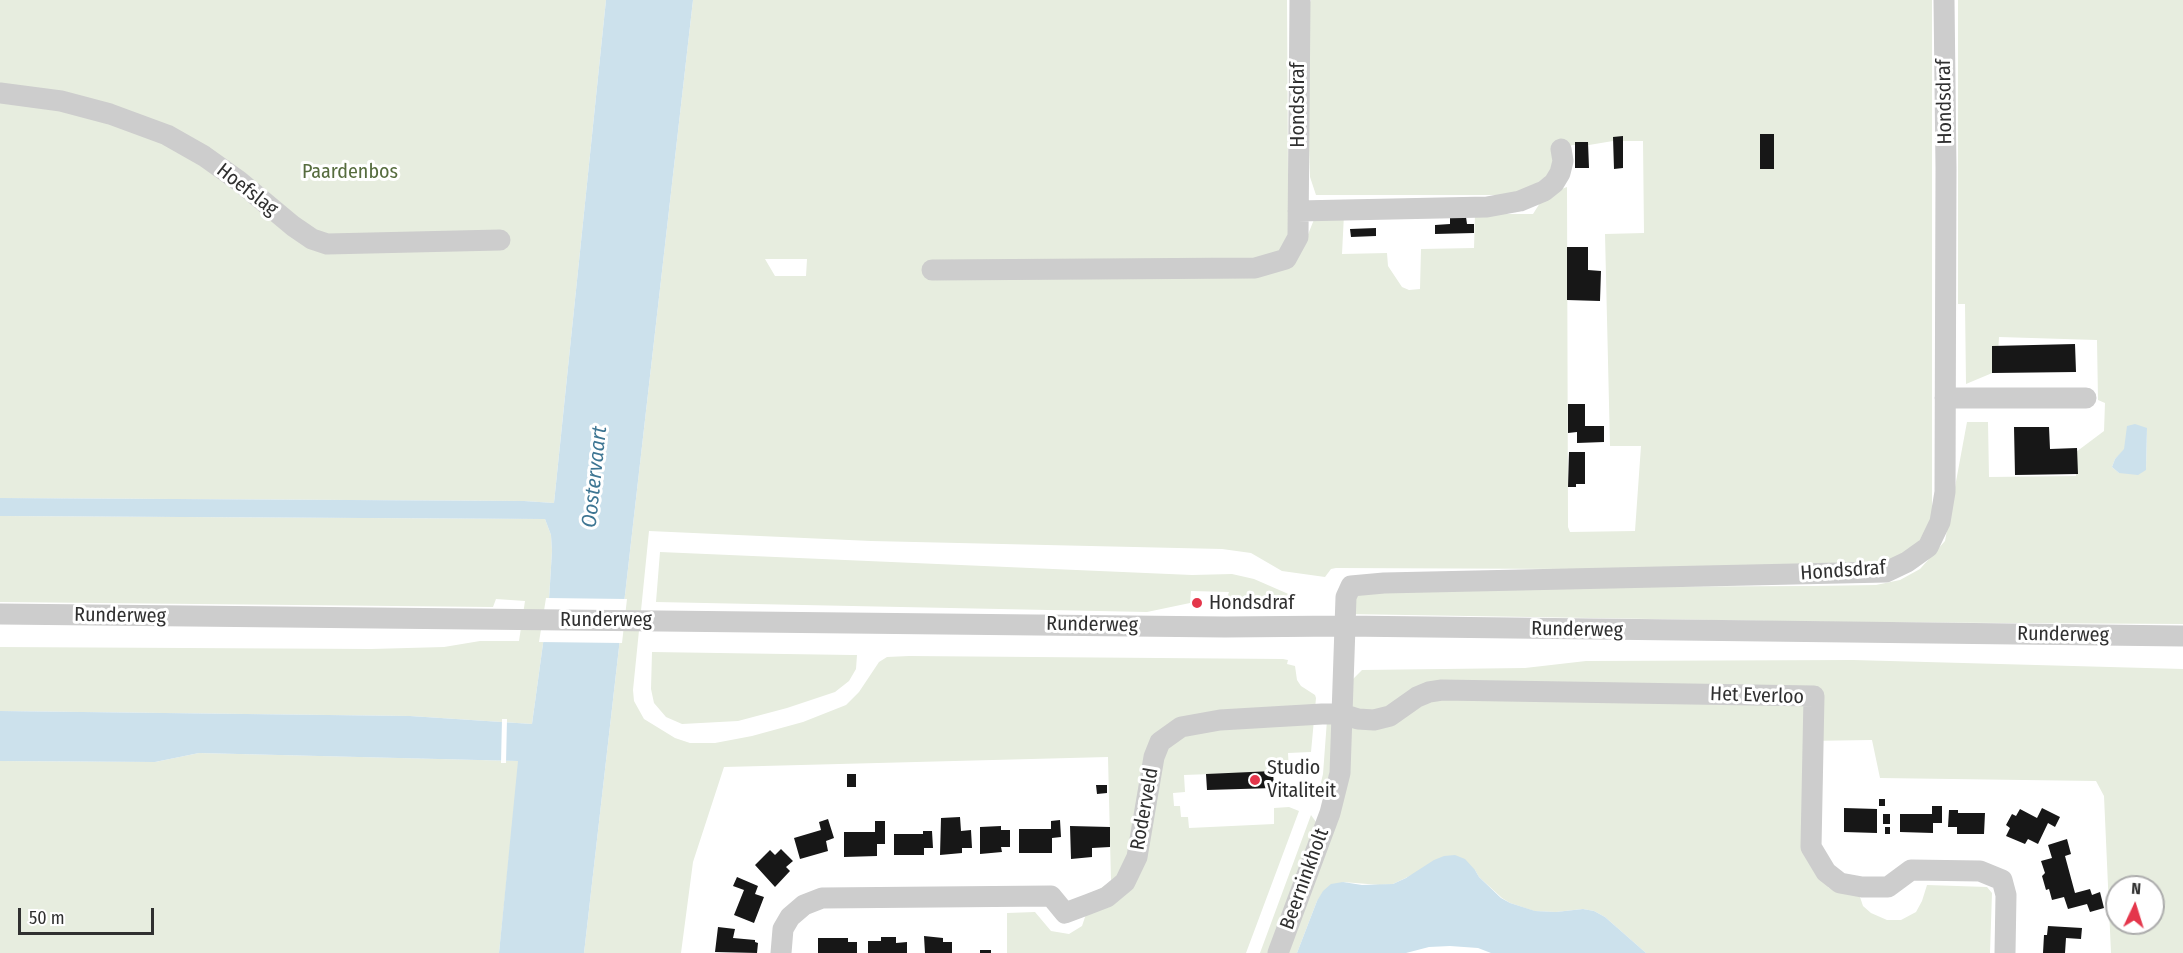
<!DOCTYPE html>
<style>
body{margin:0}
#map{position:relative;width:2183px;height:953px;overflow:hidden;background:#fff;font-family:"Fira Sans Condensed",sans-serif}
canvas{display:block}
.north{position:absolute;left:2105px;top:875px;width:60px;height:60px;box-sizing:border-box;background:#fff;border:2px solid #acacac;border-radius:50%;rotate:4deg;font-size:16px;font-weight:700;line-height:24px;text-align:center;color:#303030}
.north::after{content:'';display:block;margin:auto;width:21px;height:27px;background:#e4364b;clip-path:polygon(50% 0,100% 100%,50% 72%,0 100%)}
.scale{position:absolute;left:18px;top:908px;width:136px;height:27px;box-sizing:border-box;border:3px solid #303030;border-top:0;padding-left:8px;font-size:18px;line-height:21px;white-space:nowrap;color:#303030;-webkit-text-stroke:4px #fff;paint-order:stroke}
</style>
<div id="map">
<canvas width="2183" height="953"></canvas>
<div class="north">N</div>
<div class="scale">50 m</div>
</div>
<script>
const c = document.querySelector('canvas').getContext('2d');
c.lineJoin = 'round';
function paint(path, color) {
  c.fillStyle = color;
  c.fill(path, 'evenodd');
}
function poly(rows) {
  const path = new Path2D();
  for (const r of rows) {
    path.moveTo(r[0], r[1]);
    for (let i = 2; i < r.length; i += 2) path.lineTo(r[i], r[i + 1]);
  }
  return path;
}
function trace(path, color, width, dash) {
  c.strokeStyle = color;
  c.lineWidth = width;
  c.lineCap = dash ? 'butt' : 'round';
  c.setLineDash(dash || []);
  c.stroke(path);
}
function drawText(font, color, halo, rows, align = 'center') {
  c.font = font + ' "Fira Sans Condensed",sans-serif';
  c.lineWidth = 6;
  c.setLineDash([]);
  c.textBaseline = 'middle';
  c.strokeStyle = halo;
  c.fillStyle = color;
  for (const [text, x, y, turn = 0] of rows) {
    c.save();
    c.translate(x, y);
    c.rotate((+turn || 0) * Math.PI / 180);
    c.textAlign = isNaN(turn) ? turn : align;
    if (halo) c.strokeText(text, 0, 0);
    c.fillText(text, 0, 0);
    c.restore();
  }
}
paint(poly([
 [0,0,606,0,554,503,524,501,0,498],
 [693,0,1287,0,1288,179,1290,232,1305,242,1315,217,1344,214,1342,254,1387,253,1388,266,1402,287,1409,290,1420,289,1421,249,1474,248,1475,214,1533,214,1545,195,1567,187,1568,527,1570,532,1635,531,1641,446,1610,446,1605,234,1644,233,1643,141,1613,141,1589,145,1572,145,1567,149,1567,175,1544,178,1520,195,1316,195,1310,177,1306,60,1309,4,1311,0,1932,0,1932,518,1915,549,1891,564,1820,570,1336,568,1331,569,1325,577,1282,571,1251,553,1222,549,871,541,649,531,633,690,634,701,644,719,675,738,690,743,715,743,752,736,803,722,846,705,859,692,879,662,887,657,909,656,1283,659,1288,660,1287,664,1295,666,1297,680,1301,686,1315,695,1316,698,1311,752,1288,753,1289,771,1184,775,1185,792,1173,793,1174,806,1180,806,1181,817,1188,817,1189,828,1274,824,1274,808,1289,807,1299,811,1246,953,1007,953,1007,913,1035,912,1051,931,1069,934,1082,926,1087,911,1118,897,1144,800,1121,879,1084,900,1111,881,1108,757,724,767,693,862,681,953,584,953],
 [765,259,807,259,806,276,775,276],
 [1958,0,2183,0,2183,624,1835,622,1346,614,1352,599,1371,588,1813,586,1876,585,1900,580,1920,569,1945,541,1967,422,1988,422,1989,477,2076,476,2076,452,2104,431,2105,403,2098,400,2097,340,1999,337,1997,371,1966,384,1965,304,1958,304],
 [2147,428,2146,470,2119,473,2112,467,2115,459],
 [0,516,545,519,551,535,552,551,549,600,532,724,410,716,0,711,0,647,371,649,444,647,480,641,519,641,525,601,496,599,493,607,0,602],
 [660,552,1192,575,1232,574,1254,579,1293,596,1294,607,1227,598,1229,592,1191,591,1190,603,1147,612,656,602],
 [652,652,852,655,857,655,856,669,849,681,835,692,787,708,738,721,682,724,666,717,654,703,651,689],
 [1853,660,2183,669,2183,953,2111,953,2104,796,2096,781,1880,778,1872,740,1806,741,1818,872,1829,888,1859,894,1863,906,1871,913,1887,920,1901,920,1916,912,1922,901,1927,885,1987,887,1992,893,1990,953,1646,953,1605,917,1594,911,1583,909,1556,912,1534,911,1510,903,1502,898,1479,877,1475,870,1416,873,1393,884,1380,885,1343,882,1317,901,1297,953,1286,953,1352,680,1362,670,1525,668,1586,661],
 [2117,887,2153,887,2153,923,2117,923],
 [1327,720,1334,720,1330,783,1324,798,1317,799,1323,774],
 [199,753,519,761,499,953,0,953,0,761,155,762],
 [1311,815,1316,822,1268,953,1260,953]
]), '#e7eddf');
paint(poly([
 [606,0,693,0,584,953,499,953,518,761,199,753,155,762,0,761,0,711,410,716,532,724,549,600,552,551,551,535,545,519,0,516,0,498,524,501,554,503],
 [2135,424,2147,428,2146,470,2138,475,2119,473,2112,467,2115,459,2124,449,2127,426],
 [1455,855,1465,859,1475,870,1479,877,1501,898,1510,903,1535,911,1556,912,1583,909,1594,911,1605,917,1646,953,1491,953,1478,948,1450,946,1429,947,1406,953,1297,953,1317,901,1323,891,1331,884,1343,882,1362,885,1393,884,1406,878,1434,860,1444,856]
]), '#cce1ec');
paint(poly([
 [546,598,627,599,622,643,539,642],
 [502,719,507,719,506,763,501,763]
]), '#fff');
paint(poly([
 [1760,134,1774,134,1774,169,1760,169],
 [1623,136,1623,168,1614,169,1613,137],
 [1575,142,1588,142,1589,168,1575,168],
 [1450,217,1466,217,1467,224,1474,224,1474,233,1435,234,1435,225,1450,224],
 [1376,228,1376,236,1351,237,1350,229],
 [1567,247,1588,247,1588,270,1601,271,1600,301,1567,300],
 [2075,344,2076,372,1992,373,1992,346],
 [1568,404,1585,404,1585,426,1604,426,1604,442,1577,443,1577,432,1568,433],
 [2014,427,2049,427,2050,449,2077,448,2078,474,2015,475],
 [1569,452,1585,452,1585,484,1576,484,1576,487,1568,487],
 [1273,771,1274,788,1207,790,1206,774],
 [847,774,856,774,856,787,847,787],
 [1096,785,1107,785,1107,793,1097,794],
 [1879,799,1885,799,1885,806,1879,806],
 [1932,806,1942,806,1942,823,1933,823,1933,833,1900,832,1900,814,1932,814],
 [1844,808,1877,809,1877,833,1844,832],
 [2042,808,2060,817,2055,827,2048,823,2038,844,2028,839,2025,844,2006,836,2010,828,2006,825,2012,814,2016,816,2020,809,2037,818],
 [1949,810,1958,810,1958,813,1985,813,1984,834,1957,834,1957,827,1948,827],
 [1883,814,1890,814,1890,824,1883,824],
 [960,817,961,831,971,830,972,848,962,848,962,853,940,855,941,818],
 [828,819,834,838,826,841,828,851,800,859,794,838,821,830,819,822],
 [1060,820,1061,837,1052,838,1052,853,1019,853,1019,829,1051,829,1051,821],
 [875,821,885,821,885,844,877,844,877,856,844,857,844,832,875,832],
 [1001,826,1001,830,1010,830,1010,847,1001,847,1002,852,980,854,980,827],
 [1070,826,1110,827,1110,847,1092,848,1092,857,1071,859],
 [1885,827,1890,827,1890,834,1885,834],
 [923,831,932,831,933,848,924,848,924,855,894,855,894,834,923,834],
 [2067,839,2071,854,2065,856,2075,893,2090,889,2092,895,2100,892,2104,908,2090,912,2087,904,2068,909,2064,897,2052,900,2049,889,2046,890,2042,876,2045,873,2041,861,2052,858,2048,845],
 [781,849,793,861,786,867,790,871,775,887,755,865,770,850,775,855],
 [737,877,758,886,755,894,764,897,754,923,734,915,744,890,733,886],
 [2048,926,2082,928,2081,939,2066,938,2065,953,2043,953,2044,935,2047,935],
 [718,927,735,929,733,938,755,940,755,942,758,943,757,953,715,952],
 [924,936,943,938,943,942,952,942,952,953,925,953],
 [881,937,896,937,896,943,907,942,907,953,868,953,868,941,881,941],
 [818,938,848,938,848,942,857,942,857,953,818,953],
 [980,950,991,950,991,953,980,953]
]), '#171717');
trace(poly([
 [0,93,61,101,110,114,167,135,204,156,239,181,293,226,312,239,327,244,500,240],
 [1298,211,1487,207,1520,201,1544,191,1554,183,1560,173,1563,161,1561,149],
 [932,270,1255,268,1286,259,1298,237,1300,0],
 [1945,398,2086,398],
 [0,614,1225,627,1344,626,2183,636],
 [781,953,783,929,790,917,804,905,822,898,1051,896,1065,913,1089,904,1107,897,1125,882,1137,857,1154,757,1160,742,1181,727,1220,720,1322,714,1342,714,1358,719,1374,720,1390,716,1417,697,1429,692,1442,690,1814,696,1811,847,1826,872,1840,883,1862,887,1888,887,1911,870,1980,871,2002,880,2006,895,2005,953],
 [1278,953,1330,813,1340,773,1346,597,1351,586,1384,583,1886,572,1907,562,1928,547,1940,522,1945,492,1946,168,1944,0]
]), '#cdcdcd', 21);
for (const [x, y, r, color] of [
 [1197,603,6,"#e4364b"],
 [1255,780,6,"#e4364b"]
]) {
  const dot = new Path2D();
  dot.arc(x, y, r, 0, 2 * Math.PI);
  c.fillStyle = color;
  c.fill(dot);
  trace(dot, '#fff', 2);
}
drawText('20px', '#303030', '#fff', [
 ["Hondsdraf",1945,102,-91],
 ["Hondsdraf",1298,105,-90],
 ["Hoefslag",247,190,38],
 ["Hondsdraf",1843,571,-4],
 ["Runderweg",120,616,1],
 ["Runderweg",606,620],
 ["Runderweg",1092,625,1],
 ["Runderweg",1577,630,1],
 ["Runderweg",2063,635,1],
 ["Het Everloo",1757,696,2],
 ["Roderveld",1145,809,-80],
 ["Beerninkholt",1305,879,-70]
]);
drawText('20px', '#566c3e', '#fff', [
 ["Paardenbos",350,172]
]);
drawText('20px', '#303030', '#fff', [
 ["Hondsdraf",1209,603],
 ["Studio",1267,768],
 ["Vitaliteit",1267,791]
], 'left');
drawText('italic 21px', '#3e7693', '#fff', [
 ["Oostervaart",595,477,-84]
]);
</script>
